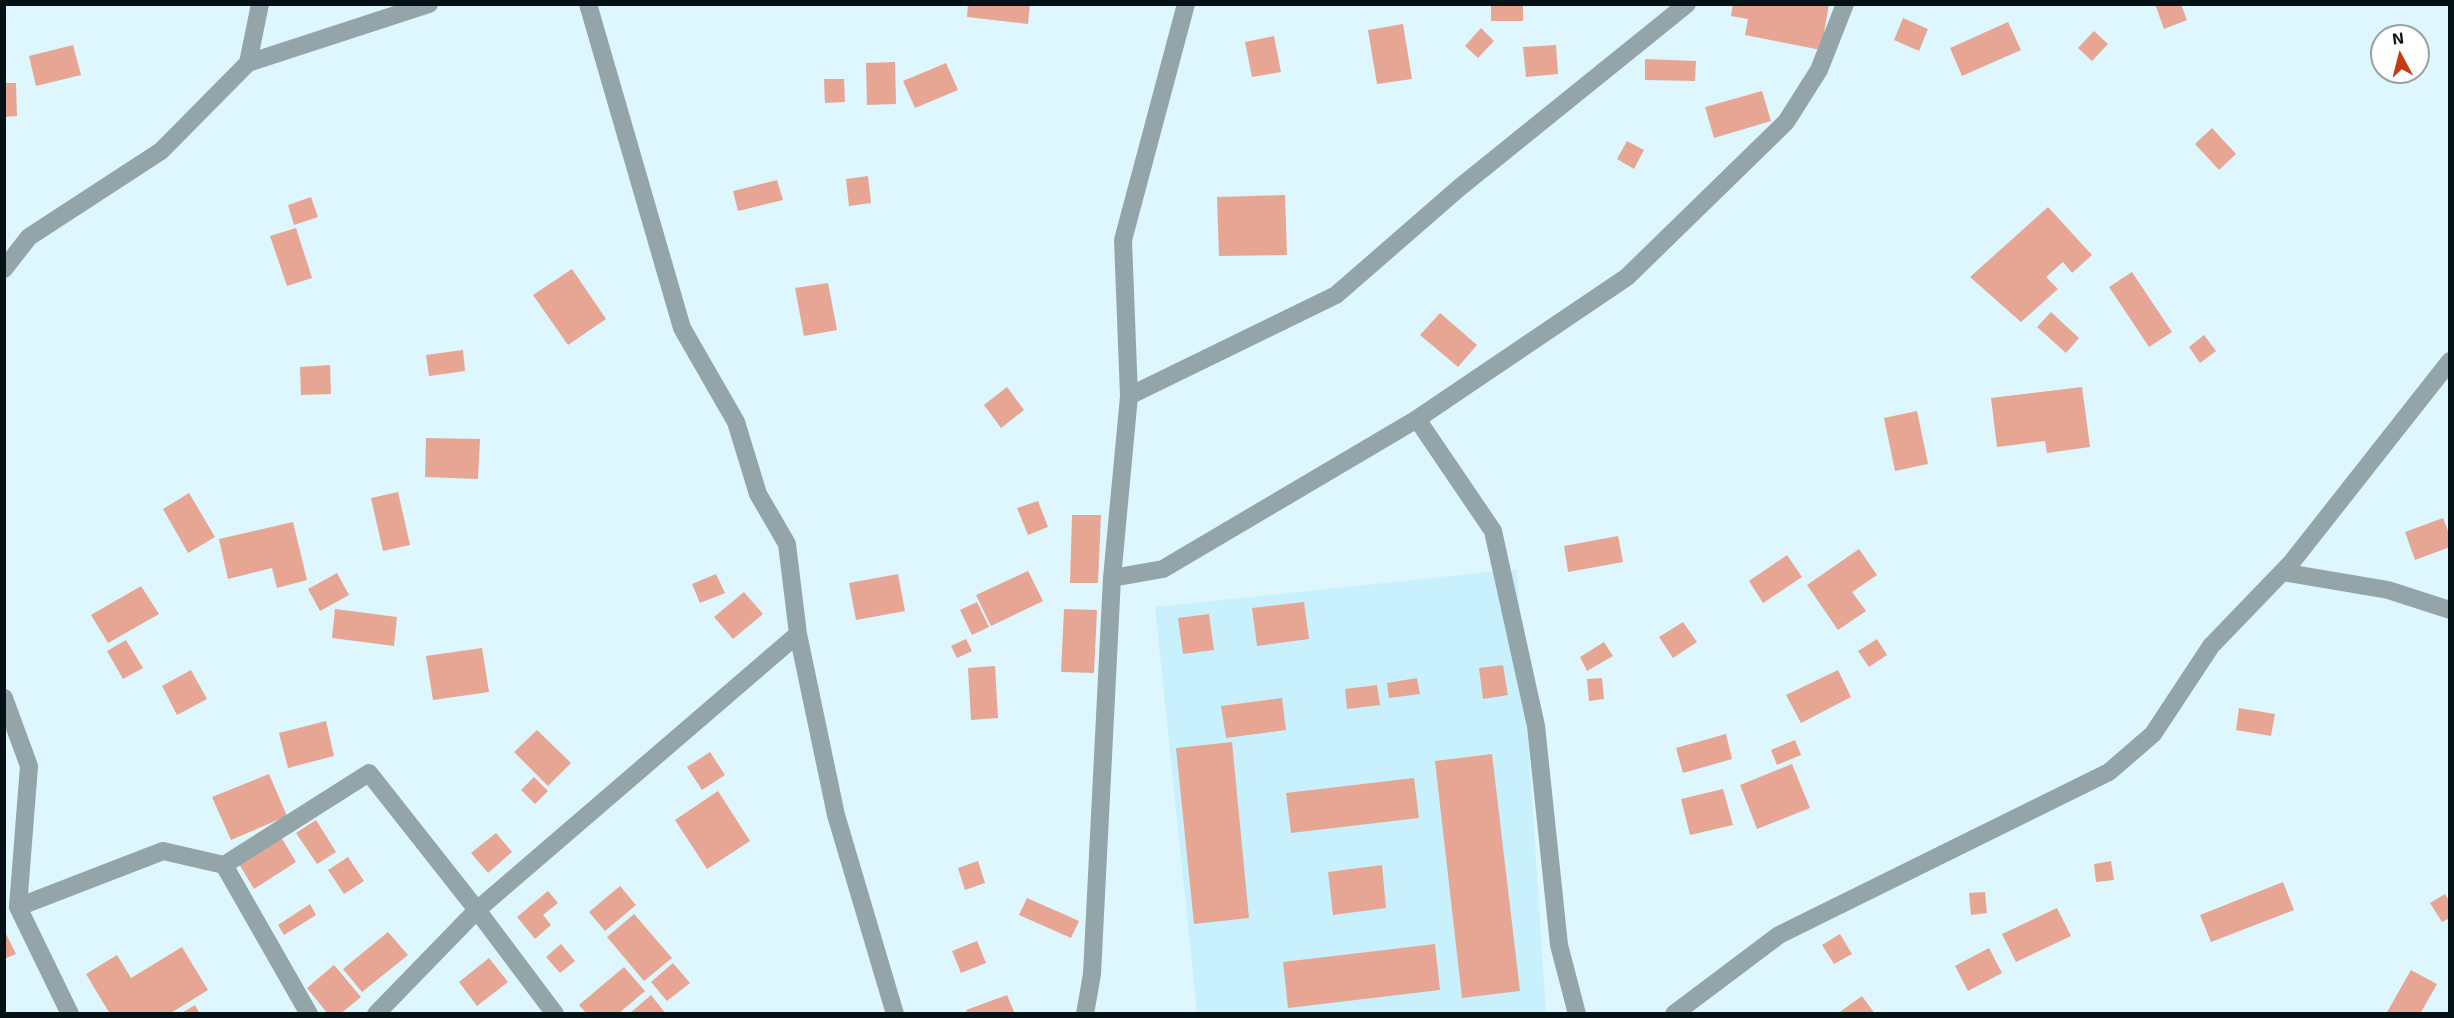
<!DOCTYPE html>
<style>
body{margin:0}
#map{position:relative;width:2454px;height:1018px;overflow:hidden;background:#def6fd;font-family:"Exo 2",sans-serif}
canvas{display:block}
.frame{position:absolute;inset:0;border:6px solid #041216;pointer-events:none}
.north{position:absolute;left:2370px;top:24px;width:60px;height:60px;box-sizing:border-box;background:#fff;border:2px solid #9ba0a2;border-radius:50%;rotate:353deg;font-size:16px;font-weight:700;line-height:24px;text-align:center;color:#041216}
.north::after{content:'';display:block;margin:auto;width:21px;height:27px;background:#c53c13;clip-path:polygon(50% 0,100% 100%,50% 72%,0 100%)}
</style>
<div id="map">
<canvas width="2454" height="1018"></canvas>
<div class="frame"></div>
<div class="north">N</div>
</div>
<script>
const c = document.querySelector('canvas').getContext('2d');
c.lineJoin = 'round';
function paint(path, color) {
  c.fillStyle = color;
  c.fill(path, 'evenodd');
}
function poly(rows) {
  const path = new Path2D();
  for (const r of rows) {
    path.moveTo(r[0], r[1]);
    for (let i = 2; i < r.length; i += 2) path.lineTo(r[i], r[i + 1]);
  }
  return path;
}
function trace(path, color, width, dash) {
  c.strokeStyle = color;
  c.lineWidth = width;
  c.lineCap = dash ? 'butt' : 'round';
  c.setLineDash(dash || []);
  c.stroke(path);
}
paint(poly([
 [1517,569,1546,1013,1197,1013,1155,607]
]), '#c9f1fd');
paint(poly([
 [968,4,1030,4,1028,24,967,17],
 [1491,4,1523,4,1523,21,1491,21],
 [1733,4,1829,4,1821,50,1745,35,1748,19,1731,16],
 [2155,4,2181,4,2187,20,2164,29],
 [1903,18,1928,29,1919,51,1894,40],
 [2008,22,2021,50,1962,76,1950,48],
 [1403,24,1412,79,1377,84,1368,30],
 [1481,28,1494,41,1478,58,1465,46],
 [2094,31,2108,44,2092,61,2078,48],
 [1274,36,1281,72,1252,77,1245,42],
 [73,45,81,75,36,86,29,56],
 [1556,45,1558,74,1526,77,1523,47],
 [1645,59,1696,61,1695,81,1645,80],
 [895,62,896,104,867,105,866,63],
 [946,63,958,90,915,108,903,81],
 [824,79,844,79,845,102,825,103],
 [4,83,16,83,17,116,4,117],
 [1762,91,1771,121,1714,138,1705,107],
 [2212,128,2236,154,2219,170,2195,144],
 [1627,141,1644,150,1634,169,1617,159],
 [868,176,871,203,849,206,846,179],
 [777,180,783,200,738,211,733,191],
 [1285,195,1287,255,1219,256,1217,197],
 [311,197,318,217,294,225,288,205],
 [2048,207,2092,255,2072,273,2063,262,2046,277,2058,289,2021,322,1970,277],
 [296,228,312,278,287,286,270,236],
 [572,269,606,319,568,345,533,295],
 [2132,272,2172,332,2149,347,2109,287],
 [828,283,837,330,804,336,795,288],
 [2051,312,2079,338,2066,353,2037,327],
 [1440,313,1477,345,1458,367,1420,335],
 [2204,335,2216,351,2200,363,2189,347],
 [463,350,465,371,429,376,426,355],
 [330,365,331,394,301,395,300,367],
 [1007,387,1024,410,1001,428,984,405],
 [2082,387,2090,447,2047,453,2045,441,1997,447,1991,398],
 [1917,411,1928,464,1895,471,1884,418],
 [426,438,480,439,478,479,425,477],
 [398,492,410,545,383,551,371,498],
 [189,493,215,537,188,553,163,509],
 [1038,501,1048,527,1028,535,1017,508],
 [1072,515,1101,515,1098,583,1070,583],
 [2443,518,2450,536,2450,547,2415,560,2405,532],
 [293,522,307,580,277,588,272,568,228,579,219,539],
 [1618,536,1623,562,1568,572,1564,546],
 [1859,549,1877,575,1852,592,1866,611,1838,630,1807,585],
 [1787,555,1802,577,1763,603,1749,581],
 [1028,571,1043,601,991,626,976,595],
 [337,573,349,595,320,611,308,589],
 [716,574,725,593,700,603,692,584],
 [898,574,905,611,856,620,849,583],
 [141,586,159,614,108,643,91,615],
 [744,592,763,614,733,639,714,617],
 [977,602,989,627,972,635,960,610],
 [1304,602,1309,639,1257,646,1252,608],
 [335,609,397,617,394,646,332,638],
 [1064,609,1097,610,1094,673,1061,672],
 [1209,614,1214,650,1183,654,1178,618],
 [1683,622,1697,642,1673,658,1659,637],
 [966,639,972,651,957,658,951,646],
 [1877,639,1887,655,1869,667,1858,651],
 [126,640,143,668,123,679,107,651],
 [1604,642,1613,656,1587,671,1580,657],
 [482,648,489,692,433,700,426,656],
 [1503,665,1508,695,1483,699,1479,668],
 [995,666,998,718,971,720,968,668],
 [191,670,207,699,177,715,162,686],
 [1838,670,1851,697,1801,723,1786,695],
 [1417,678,1420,694,1389,698,1387,683],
 [1602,678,1604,699,1589,701,1587,679],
 [1377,685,1380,705,1347,709,1345,689],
 [1282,698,1286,730,1226,738,1221,706],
 [2239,708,2275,714,2271,736,2236,730],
 [326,721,334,756,288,768,279,733],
 [537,730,571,763,548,786,514,752],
 [1726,734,1732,759,1683,773,1676,748],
 [1795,740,1801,755,1777,765,1771,750],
 [1232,742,1249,918,1194,924,1176,748],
 [710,752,725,775,702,790,687,767],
 [1492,754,1520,991,1462,998,1435,761],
 [1792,764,1810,808,1757,829,1740,785],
 [269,774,287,816,231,840,212,797],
 [534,777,548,791,535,804,521,790],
 [1414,778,1419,818,1291,833,1286,793],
 [1723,789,1733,825,1690,835,1681,799],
 [718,791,750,841,707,869,675,820],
 [316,820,336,852,317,864,296,833],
 [496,833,512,852,488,873,471,853],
 [281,837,296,862,254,889,239,864],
 [348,857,364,881,344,894,328,870],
 [978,861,985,883,965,890,958,868],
 [2111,861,2114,880,2096,882,2094,864],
 [1382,865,1386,908,1333,915,1328,872],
 [2283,882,2294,910,2211,942,2200,915],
 [620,886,636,905,605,931,589,912],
 [548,891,558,903,543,915,551,925,535,939,517,917],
 [1985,892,1987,913,1971,915,1969,893],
 [2445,894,2450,902,2450,918,2442,922,2430,903],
 [1027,898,1079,921,1071,938,1019,915],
 [310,904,316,915,284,935,278,925],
 [2057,908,2071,936,2016,962,2002,934],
 [634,914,672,958,644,981,607,937],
 [4,930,16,954,4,959],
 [388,932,408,955,362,992,343,969],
 [1840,934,1852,954,1834,964,1822,945],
 [977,941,986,963,961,973,952,951],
 [561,944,575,961,560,973,546,957],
 [1435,944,1440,990,1288,1008,1283,962],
 [182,947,208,990,169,1014,110,1014,86,974,117,955,131,978],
 [1989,948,2002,973,1968,991,1955,966],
 [489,958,508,982,477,1006,459,982],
 [673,963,690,983,667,1001,651,982],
 [334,965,361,997,340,1014,328,1014,307,988],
 [624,967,645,991,618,1014,587,1014,579,1005],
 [2411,970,2437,984,2420,1014,2386,1014],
 [651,995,666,1014,629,1014],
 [1007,995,1015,1014,968,1014,966,1010],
 [1862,996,1875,1014,1837,1014],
 [195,1005,200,1014,180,1014]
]), '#e7a694');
trace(poly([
 [588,4,682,328,736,422,758,494,787,544,798,634,836,815,895,1014],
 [248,63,260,4],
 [4,269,29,237,161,151,248,63,429,4],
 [1129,396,1336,295,1459,188,1687,4],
 [1417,419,1493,531,1536,726,1559,945,1577,1014],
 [2282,572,2388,590,2450,610],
 [1112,578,1163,569,1417,419,1627,277,1786,122,1819,70,1845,4],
 [4,698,29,766,18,907,70,1014],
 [224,865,309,1014],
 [18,907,163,851,224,865,369,773,477,910,555,1014],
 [376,1014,477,910,798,634],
 [1085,1014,1092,974,1112,578,1129,396,1123,240,1186,4],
 [1674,1014,1779,935,2109,772,2153,734,2211,646,2291,563,2450,361]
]), '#94a5aa', 18);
</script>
